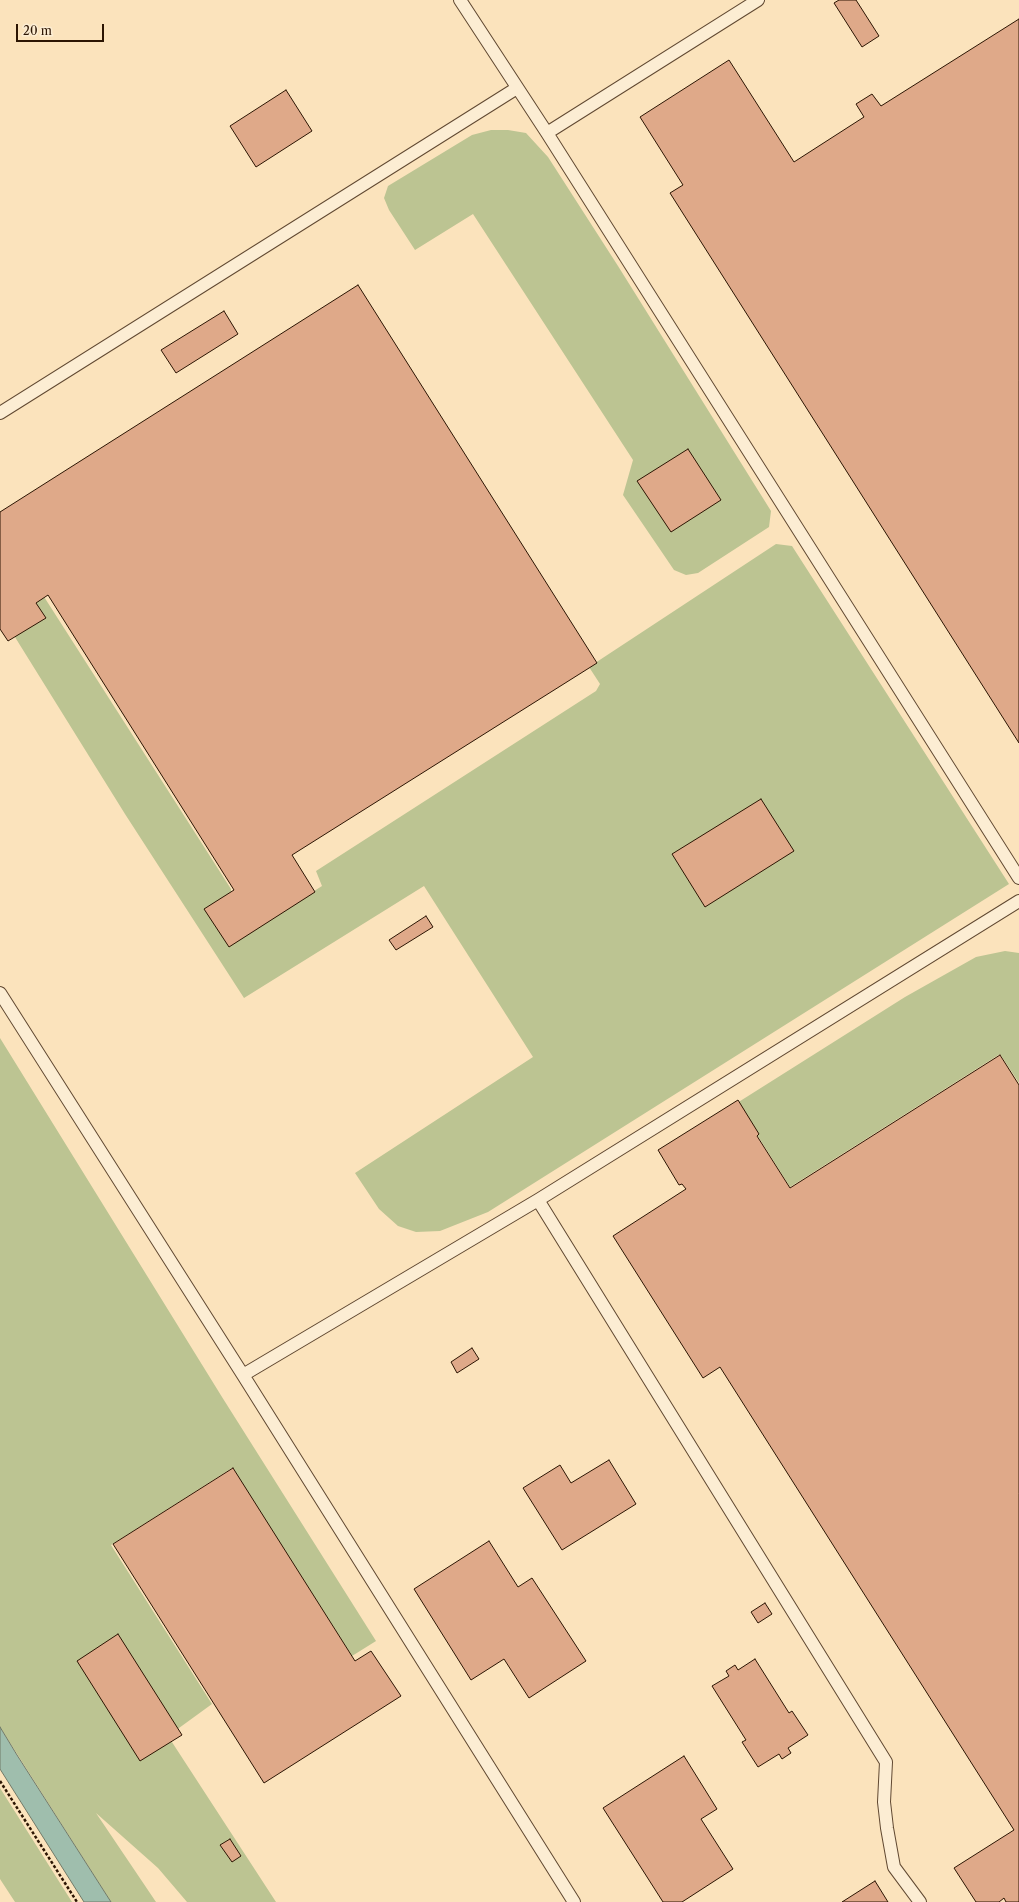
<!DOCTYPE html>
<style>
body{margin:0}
#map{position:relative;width:1019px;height:1902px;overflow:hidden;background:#fbe3bc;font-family:"Libre Caslon Text",serif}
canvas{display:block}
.scale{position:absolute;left:16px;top:24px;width:88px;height:18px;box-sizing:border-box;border:2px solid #2c1503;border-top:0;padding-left:5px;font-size:12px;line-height:14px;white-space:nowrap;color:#2c1503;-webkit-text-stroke:3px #fcedd3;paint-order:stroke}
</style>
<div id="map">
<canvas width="1019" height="1902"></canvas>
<div class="scale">20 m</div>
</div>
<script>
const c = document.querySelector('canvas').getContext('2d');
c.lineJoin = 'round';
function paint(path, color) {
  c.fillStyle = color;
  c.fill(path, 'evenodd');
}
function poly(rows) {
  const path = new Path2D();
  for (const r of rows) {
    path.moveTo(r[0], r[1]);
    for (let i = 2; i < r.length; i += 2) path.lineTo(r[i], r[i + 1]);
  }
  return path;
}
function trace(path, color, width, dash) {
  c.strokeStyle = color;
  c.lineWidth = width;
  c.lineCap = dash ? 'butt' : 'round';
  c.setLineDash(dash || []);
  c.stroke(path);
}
paint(poly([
 [491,130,508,130,526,133,548,157,618,266,771,511,769,527,698,573,686,575,674,570,623,495,633,460,473,214,415,250,389,210,384,198,388,186,472,135],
 [0,528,231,889,231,944,322,886,316,871,596,691,600,684,589,667,776,544,792,546,1009,884,488,1212,440,1231,416,1232,398,1226,379,1209,355,1173,533,1057,424,886,244,998,125,814,0,613],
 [1005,951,1019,953,1019,1083,1000,1054,790,1187,737,1103,905,997,976,957],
 [0,1038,222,1397,376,1641,352,1656,232,1468,111,1545,212,1704,168,1736,276,1902,187,1902,158,1868,96,1813,156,1902,111,1902,0,1727],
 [0,1788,72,1902,15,1902,0,1879]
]), '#bcc492');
const water = poly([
 [0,1727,17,1755,111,1902,84,1902,0,1769,0,1727]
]);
paint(water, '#9fbead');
trace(water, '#717a69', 1);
const building = poly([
 [839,0,856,0,879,36,862,47,834,3,839,0],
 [1019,19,1019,743,670,193,683,185,640,117,729,60,794,162,864,117,856,104,872,94,881,106,1019,19],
 [286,90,312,131,256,167,230,126,286,90],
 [358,285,597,663,292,855,315,892,229,947,204,909,234,890,48,595,36,603,46,618,8,641,0,629,0,512,358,285],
 [224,311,238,334,176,373,161,350,224,311],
 [688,449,721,500,671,532,637,481,688,449],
 [761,799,794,851,705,907,672,854,761,799],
 [426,916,433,927,396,950,389,940,426,916],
 [1000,1055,1019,1085,1019,1902,1006,1902,1004,1898,999,1902,976,1902,954,1868,1014,1830,720,1367,703,1378,613,1236,686,1189,682,1184,679,1185,658,1150,738,1100,759,1134,757,1136,790,1188,1000,1055],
 [472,1348,479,1359,457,1373,451,1362,472,1348],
 [609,1460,636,1504,562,1550,523,1488,560,1465,571,1483,609,1460],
 [233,1468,355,1661,371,1651,401,1696,264,1783,113,1544,233,1468],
 [489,1541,518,1587,532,1578,586,1661,529,1698,504,1659,471,1680,414,1589,489,1541],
 [765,1603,772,1614,758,1623,751,1612,765,1603],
 [118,1634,182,1735,140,1761,77,1661,118,1634],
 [755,1659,789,1713,792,1711,808,1735,788,1748,791,1753,782,1759,779,1754,758,1767,742,1742,746,1740,712,1686,729,1676,726,1671,735,1665,738,1670,755,1659],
 [684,1756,717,1809,701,1819,733,1869,682,1902,663,1902,603,1808,684,1756],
 [230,1839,241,1856,232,1862,220,1845,230,1839],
 [875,1881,888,1902,842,1902,875,1881]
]);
paint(building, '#dfa989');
trace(building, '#2c1503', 1);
const lane = poly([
 [460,0,547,133,1019,878],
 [547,133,758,0],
 [0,413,517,88],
 [0,993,243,1375,538,1200,1019,901],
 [538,1200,886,1762,884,1802,887,1828,894,1867,920,1902],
 [243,1375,574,1902]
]);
trace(lane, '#604831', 14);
trace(poly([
 [0,1781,77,1902]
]), '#2c1503', 2.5, [3, 2]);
trace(lane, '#fcedd3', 12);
</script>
